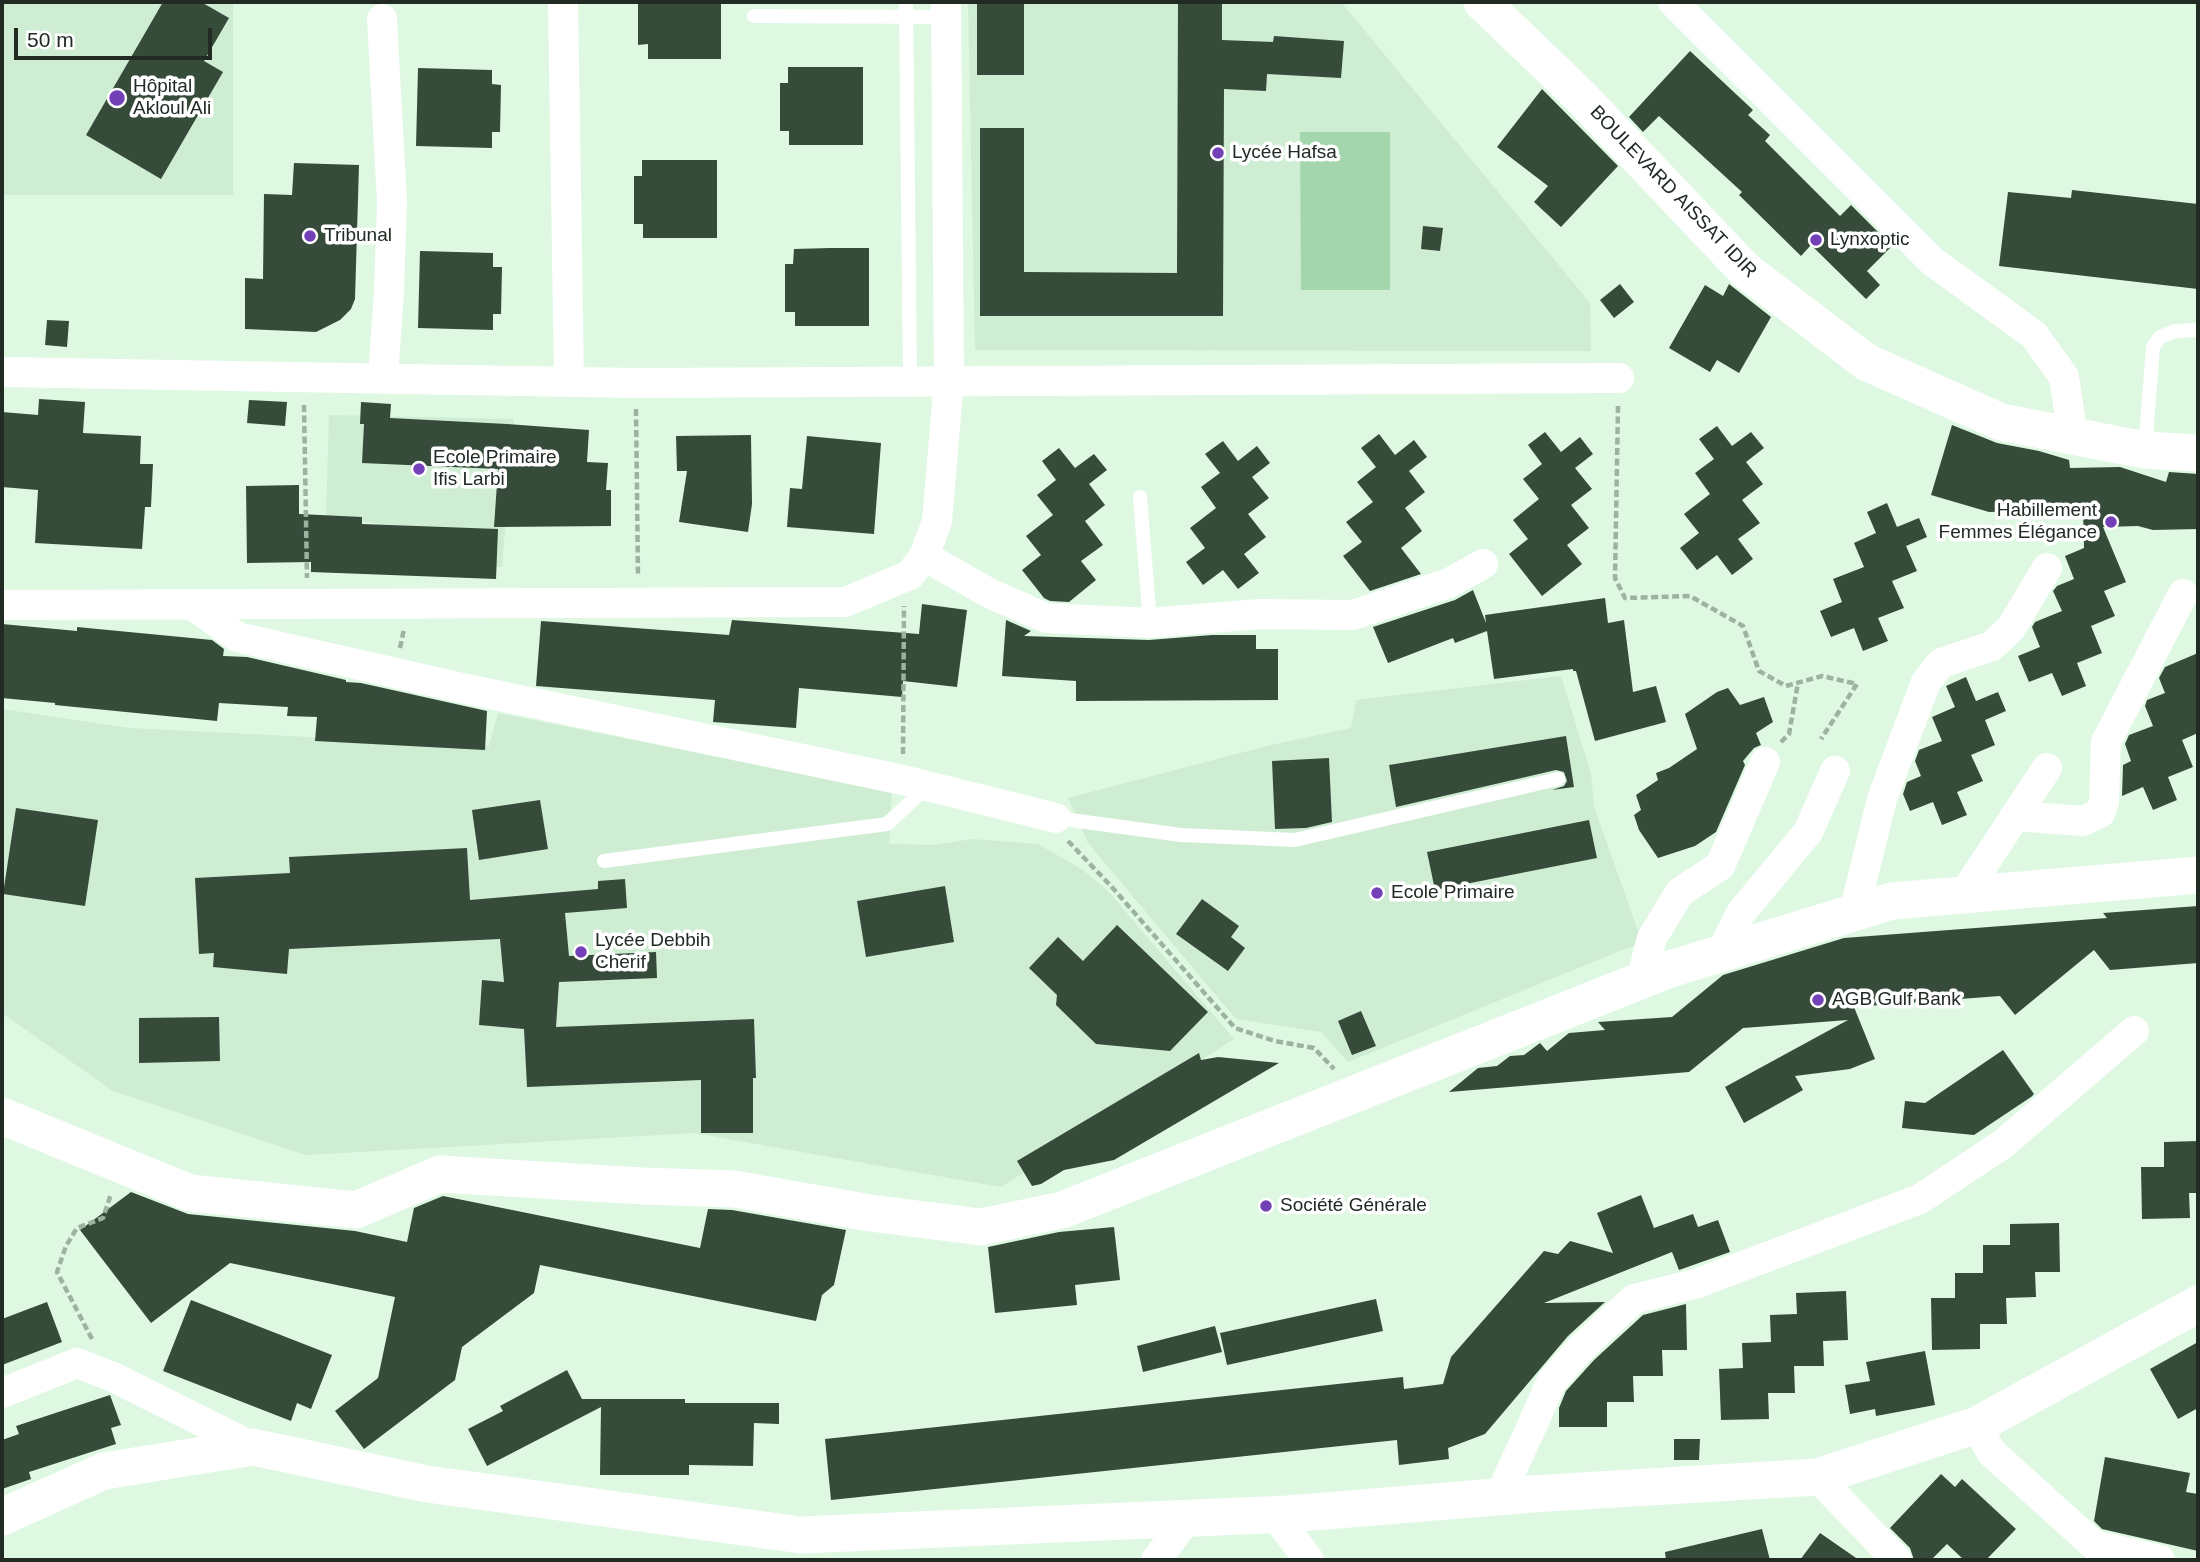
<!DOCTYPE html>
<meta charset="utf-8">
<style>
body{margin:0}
#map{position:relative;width:2200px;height:1562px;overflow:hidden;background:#def8e2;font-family:Arial,sans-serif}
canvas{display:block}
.frame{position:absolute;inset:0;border:4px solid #212b23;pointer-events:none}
.scale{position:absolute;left:14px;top:28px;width:198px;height:32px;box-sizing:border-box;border:4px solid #212b23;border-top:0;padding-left:9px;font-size:21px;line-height:24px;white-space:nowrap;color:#212b23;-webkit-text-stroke:5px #fff;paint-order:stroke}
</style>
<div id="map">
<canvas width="2200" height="1562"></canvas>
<div class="frame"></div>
<div class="scale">50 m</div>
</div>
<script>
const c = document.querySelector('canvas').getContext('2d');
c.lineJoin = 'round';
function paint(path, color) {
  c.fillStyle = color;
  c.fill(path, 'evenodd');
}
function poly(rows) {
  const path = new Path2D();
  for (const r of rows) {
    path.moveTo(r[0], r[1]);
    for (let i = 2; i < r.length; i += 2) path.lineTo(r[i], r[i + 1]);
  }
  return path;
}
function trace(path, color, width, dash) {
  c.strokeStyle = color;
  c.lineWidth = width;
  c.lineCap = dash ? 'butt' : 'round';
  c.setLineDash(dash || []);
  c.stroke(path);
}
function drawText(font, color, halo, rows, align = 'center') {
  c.font = font + ' Arial,sans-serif';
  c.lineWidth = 7;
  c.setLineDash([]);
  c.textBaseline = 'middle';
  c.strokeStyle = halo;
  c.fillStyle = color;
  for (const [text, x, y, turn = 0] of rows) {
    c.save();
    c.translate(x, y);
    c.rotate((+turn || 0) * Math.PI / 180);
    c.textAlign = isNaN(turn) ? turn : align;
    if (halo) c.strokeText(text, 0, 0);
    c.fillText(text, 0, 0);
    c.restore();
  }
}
paint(poly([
 [2,2,233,2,233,195,2,195],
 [968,2,1341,2,1590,303,1591,351,975,350],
 [329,415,514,419,502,567,382,569,377,523,326,519],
 [1561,676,1591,774,1594,807,1642,942,1348,1062,1321,1032,1236,1019,1088,843,1068,798,1271,745,1351,728,1356,700],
 [2,709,129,728,489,746,498,713,892,792,889,844,935,845,972,839,1038,844,1083,870,1108,891,1234,1039,1001,1187,694,1133,306,1155,113,1091,2,1013]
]), '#ceedd3');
paint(poly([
 [1300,132,1390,132,1390,290,1301,290]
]), '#a3d6ac');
paint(poly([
 [163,2,201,2,229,18,204,61,223,72,161,179,86,135],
 [638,2,721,2,721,59,648,59,648,44,638,45],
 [977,2,1024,2,1024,75,977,75],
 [1178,2,1222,2,1222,40,1273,42,1274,36,1344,41,1341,78,1267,74,1266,91,1224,89,1223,316,980,316,980,128,1024,128,1024,272,1177,273],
 [1690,51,1753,110,1748,115,1770,135,1765,141,1840,216,1851,205,1892,246,1867,271,1880,285,1866,299,1811,245,1801,256,1739,195,1742,192,1659,116,1643,132,1629,117],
 [788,67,863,67,863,145,789,145,789,131,780,131,780,83,788,83],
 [418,68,492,70,492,84,501,85,500,132,492,132,492,148,416,146],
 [1542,89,1618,166,1561,227,1534,202,1548,186,1497,147],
 [642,160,717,160,717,238,643,238,643,224,634,224,634,176,642,176],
 [294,163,359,165,355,299,351,309,340,320,316,332,245,329,245,278,263,279,264,194,292,195],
 [2072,190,2198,204,2198,289,1999,266,2008,192,2071,198],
 [1423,226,1443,228,1440,251,1421,249],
 [830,248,869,248,869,326,795,326,795,312,785,312,785,264,793,264,794,249],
 [420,251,493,253,493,267,502,267,501,314,493,314,493,330,418,328],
 [1620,284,1634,302,1614,318,1600,300],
 [1729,284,1771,317,1739,373,1717,360,1710,372,1669,348,1705,285,1723,296],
 [47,320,69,321,67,347,45,345],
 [39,399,85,402,83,433,141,436,140,464,153,464,151,507,145,507,142,549,35,543,38,490,2,487,2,412,38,415],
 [249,400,287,402,285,426,247,423],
 [361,402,391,404,390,418,507,424,589,430,587,462,608,463,606,490,611,490,611,526,494,527,498,469,362,463,364,424,360,424],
 [1952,425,1997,443,2039,451,2069,460,2070,468,2120,467,2166,482,2169,472,2198,474,2198,529,2153,530,2138,526,2103,527,2126,582,2104,591,2115,616,2091,626,2102,653,2077,663,2086,686,2062,696,2052,673,2029,682,2018,656,2040,647,2032,627,2035,622,2062,611,2053,591,2057,586,2074,579,2065,556,2084,548,2083,509,1989,512,1931,495],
 [1717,426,1732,446,1751,432,1764,448,1746,462,1763,484,1742,500,1760,523,1738,539,1753,559,1732,575,1717,555,1697,570,1680,548,1699,533,1684,514,1710,494,1695,473,1714,459,1699,439],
 [1545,432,1561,452,1580,437,1593,454,1575,468,1592,489,1571,505,1589,528,1567,545,1582,564,1542,596,1509,554,1528,539,1513,520,1539,499,1523,479,1542,464,1528,445],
 [1379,434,1395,455,1414,440,1427,457,1409,471,1425,492,1405,508,1422,531,1401,548,1421,574,1370,591,1343,556,1362,542,1346,522,1373,502,1357,482,1376,467,1361,448],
 [751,435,752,504,748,532,679,522,687,471,677,471,676,436],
 [807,436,881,443,874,534,787,527,790,488,802,489],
 [1223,441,1238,461,1257,446,1270,463,1252,477,1269,498,1248,514,1266,537,1244,554,1259,573,1238,589,1223,570,1203,585,1186,562,1205,548,1190,528,1216,508,1201,487,1220,473,1205,454],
 [1059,448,1075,468,1094,454,1107,470,1089,484,1105,505,1085,521,1103,545,1081,561,1096,580,1069,602,1050,601,1044,598,1022,570,1041,555,1026,536,1053,515,1037,495,1056,480,1042,461],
 [299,485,299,514,362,517,362,524,498,529,496,579,311,572,311,562,247,563,246,486],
 [1887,503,1897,527,1919,518,1927,537,1906,546,1917,571,1892,581,1904,608,1878,618,1888,641,1863,651,1854,628,1831,637,1820,611,1842,602,1833,579,1864,567,1854,543,1876,533,1867,512],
 [1473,590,1486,623,1485,615,1605,598,1608,623,1624,620,1633,692,1656,686,1666,722,1595,741,1576,671,1573,671,1573,669,1494,679,1487,631,1455,643,1453,638,1388,663,1373,627,1455,600],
 [922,604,967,610,957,687,903,681,902,697,799,688,796,728,713,722,715,700,536,686,541,621,729,635,732,620,919,634],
 [1006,620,1031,631,1024,636,1149,640,1212,635,1256,635,1256,649,1278,649,1278,700,1076,701,1076,681,1002,676],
 [2,624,77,631,77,627,212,640,224,649,223,656,247,657,346,680,346,682,361,683,487,711,485,750,315,741,317,717,287,716,288,707,219,703,217,721,55,705,55,703,2,698],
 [2198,653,2198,733,2182,740,2193,767,2168,777,2177,800,2153,810,2143,787,2122,796,2123,765,2131,761,2125,744,2129,735,2153,726,2145,706,2147,700,2165,693,2159,678,2165,667],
 [1966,677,1976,701,1998,692,2006,711,1985,720,1995,745,1971,755,1983,781,1957,792,1967,815,1942,825,1933,802,1910,811,1903,794,1907,782,1921,776,1915,761,1919,750,1942,741,1932,717,1955,707,1946,686],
 [1728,688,1740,705,1764,697,1773,722,1756,733,1761,745,1754,748,1743,761,1745,765,1716,832,1695,846,1658,858,1639,830,1634,815,1641,810,1636,795,1658,780,1656,773,1669,768,1697,749,1685,714,1717,692],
 [1566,736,1574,787,1552,790,1564,786,1567,781,1564,772,1556,770,1396,807,1389,765],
 [1329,758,1332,822,1306,828,1275,829,1272,761],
 [540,800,548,849,479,860,472,810],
 [16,808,98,820,85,906,3,894],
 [1589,820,1597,858,1435,890,1427,852],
 [467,848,470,900,598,889,598,881,625,879,627,908,565,913,569,956,656,952,657,978,559,982,556,1027,754,1019,756,1078,753,1078,753,1133,701,1133,701,1080,527,1087,524,1029,479,1025,482,980,504,982,500,939,289,949,287,974,213,967,214,953,199,954,195,878,290,873,289,857],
 [945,886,954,942,866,957,857,901],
 [1202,899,1239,926,1231,937,1245,948,1228,971,1176,934],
 [2198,906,2198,963,2110,970,2094,950,2015,1015,2000,996,1854,1007,1875,1059,1850,1069,1795,1076,1803,1090,1744,1123,1725,1087,1848,1020,1743,1028,1689,1072,1449,1092,1478,1068,1497,1066,1510,1056,1524,1055,1540,1043,1547,1051,1569,1033,1605,1030,1598,1022,1672,1017,1723,975,1844,938,2107,918,2103,913],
 [1117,925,1208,1012,1170,1051,1096,1044,1056,1005,1057,995,1029,968,1058,937,1083,961],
 [1361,1011,1376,1046,1352,1055,1338,1021],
 [219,1017,220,1061,139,1063,139,1018],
 [2003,1050,2034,1094,2031,1097,1974,1135,1902,1128,1905,1101,1925,1103],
 [1199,1053,1201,1060,1218,1057,1279,1063,1114,1160,1064,1170,1041,1184,1032,1186,1017,1161],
 [2198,1141,2198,1193,2189,1193,2190,1218,2142,1219,2141,1167,2164,1167,2164,1142],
 [131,1192,188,1214,355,1231,407,1242,414,1208,443,1196,700,1248,708,1209,732,1210,846,1230,834,1285,822,1295,816,1321,540,1265,534,1293,462,1347,455,1380,364,1449,335,1411,378,1378,395,1297,230,1263,151,1323,80,1230],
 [1641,1195,1654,1228,1693,1214,1698,1227,1718,1220,1730,1252,1679,1270,1672,1252,1544,1303,1605,1302,1568,1336,1485,1434,1448,1448,1449,1459,1399,1465,1397,1440,831,1500,825,1439,1403,1377,1404,1389,1443,1384,1451,1357,1544,1251,1558,1254,1570,1241,1613,1253,1597,1213],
 [2059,1223,2060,1272,2035,1272,2036,1297,2006,1298,2007,1324,1980,1324,1980,1349,1932,1350,1931,1298,1955,1298,1955,1273,1983,1273,1983,1245,2010,1245,2010,1224],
 [1114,1227,1120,1280,1075,1285,1077,1305,995,1313,988,1247,1059,1232],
 [1846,1291,1848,1340,1823,1341,1824,1366,1794,1366,1795,1393,1768,1393,1769,1419,1721,1420,1719,1369,1743,1368,1742,1343,1771,1342,1770,1315,1797,1314,1796,1293],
 [1376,1299,1383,1331,1227,1365,1220,1333],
 [191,1300,332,1355,311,1409,297,1403,291,1421,163,1371],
 [47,1302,62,1342,2,1365,2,1319],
 [1686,1304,1687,1350,1662,1350,1663,1376,1633,1376,1634,1402,1607,1402,1607,1427,1559,1427,1559,1408,1566,1391,1594,1360,1643,1315],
 [1215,1326,1222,1352,1143,1372,1137,1346],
 [2198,1342,2198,1408,2178,1419,2150,1369],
 [1925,1351,1935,1405,1876,1416,1875,1409,1850,1414,1845,1385,1870,1381,1866,1362],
 [567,1370,582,1399,685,1399,685,1403,779,1403,779,1424,754,1423,753,1466,689,1465,689,1475,600,1475,601,1407,487,1466,468,1429,503,1411,500,1406],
 [110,1395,121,1425,111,1428,116,1444,29,1472,31,1479,2,1489,2,1440,19,1434,16,1426],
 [1674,1439,1700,1439,1699,1460,1674,1460],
 [2105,1457,2190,1473,2186,1492,2198,1494,2198,1551,2102,1529,2094,1521],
 [1941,1474,1955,1487,1962,1479,2016,1529,1986,1560,1964,1560,1947,1544,1931,1560,1914,1560,1910,1548,1890,1528],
 [1762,1529,1770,1560,1666,1560,1665,1552],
 [1820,1533,1859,1560,1800,1560]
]), '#364b3a');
trace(poly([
 [304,405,307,578],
 [1618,406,1615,578,1625,598,1690,596,1743,626,1759,671,1786,686,1822,676,1857,684,1821,739],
 [636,409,638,575],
 [400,648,404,629],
 [1781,742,1789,734,1798,683],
 [903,754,904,606],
 [1068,841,1111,886,1235,1028,1275,1041,1314,1048,1334,1069],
 [92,1339,57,1272,66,1246,77,1228,103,1218,111,1194]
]), '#9db2a0', 4.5, [7, 3.5]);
trace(poly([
 [906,2,910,381],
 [754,16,946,17],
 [2145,449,2153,347,2160,337,2175,331,2198,330],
 [1140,497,1150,623],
 [1056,818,1181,835,1295,840,1558,779],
 [604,861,887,824,927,787]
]), '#fff', 14);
trace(poly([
 [563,2,569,381],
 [1673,2,1932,261,2034,335,2064,377,2073,437],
 [382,19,392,202,389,291,383,378],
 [2,372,636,383,1619,378],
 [924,556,991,594,1046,618,1150,623,1260,614,1353,615,1449,583,1483,564],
 [2,605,845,602,910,575,924,556,937,521,949,380,946,2],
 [194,606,237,637,457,687,903,780,1056,818],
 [2015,816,2083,821,2100,813,2104,802,2106,742,2183,594],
 [1964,894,2047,768],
 [1854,912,1882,799,1926,682,1941,663,1992,646,2011,628,2047,568],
 [1721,953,1741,913,1808,832,1835,771],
 [1641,980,1652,938,1680,892,1720,866,1765,762],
 [2,1393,77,1363,113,1377,253,1447],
 [1977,1425,1991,1452,2094,1545,2160,1560],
 [1817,1477,1897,1560],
 [1499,1497,1532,1426,1551,1382,1581,1348,1634,1299,1698,1283,1920,1199,2003,1144,2134,1031],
 [1275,1515,1309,1560],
 [1156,1560,1187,1519]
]), '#fff', 30);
trace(poly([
 [1482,2,1580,96,1745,270,1866,362,2001,422,2144,450,2198,453],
 [2,1116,190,1193,356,1210,440,1174,643,1186,734,1189,870,1213,981,1227,1062,1210,1670,969,1892,901,2198,875],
 [2,1517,104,1471,253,1447,427,1484,801,1535,1288,1514,1532,1494,1817,1477,1977,1425,2198,1304]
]), '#fff', 37);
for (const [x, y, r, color] of [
 [117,98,9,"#7440b7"],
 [1218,153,7,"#7440b7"],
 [310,236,7,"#7440b7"],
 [1816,240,7,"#7440b7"],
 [419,469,7,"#7440b7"],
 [2111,522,7,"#7440b7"],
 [1377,893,7,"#7440b7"],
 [581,952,7,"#7440b7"],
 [1818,1000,7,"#7440b7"],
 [1266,1206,7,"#7440b7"]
]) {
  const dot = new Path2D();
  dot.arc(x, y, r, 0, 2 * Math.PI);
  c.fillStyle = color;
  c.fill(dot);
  trace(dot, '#fff', 2.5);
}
drawText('19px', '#212b23', '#fff', [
 ["Hôpital",133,87],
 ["Akloul Ali",133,109],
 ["Lycée Hafsa",1232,153],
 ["Tribunal",324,236],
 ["Lynxoptic",1830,240],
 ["Ecole Primaire",433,458],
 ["Ifis Larbi",433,480],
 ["Habillement",2097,511,"right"],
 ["Femmes Élégance",2097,533,"right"],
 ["Ecole Primaire",1391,893],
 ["Lycée Debbih",595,941],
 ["Cherif",595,963],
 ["AGB Gulf Bank",1832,1000],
 ["Société Générale",1280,1206]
], 'left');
drawText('19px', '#212b23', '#fff', [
 ["BOULEVARD AISSAT IDIR",1673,192,46]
]);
</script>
